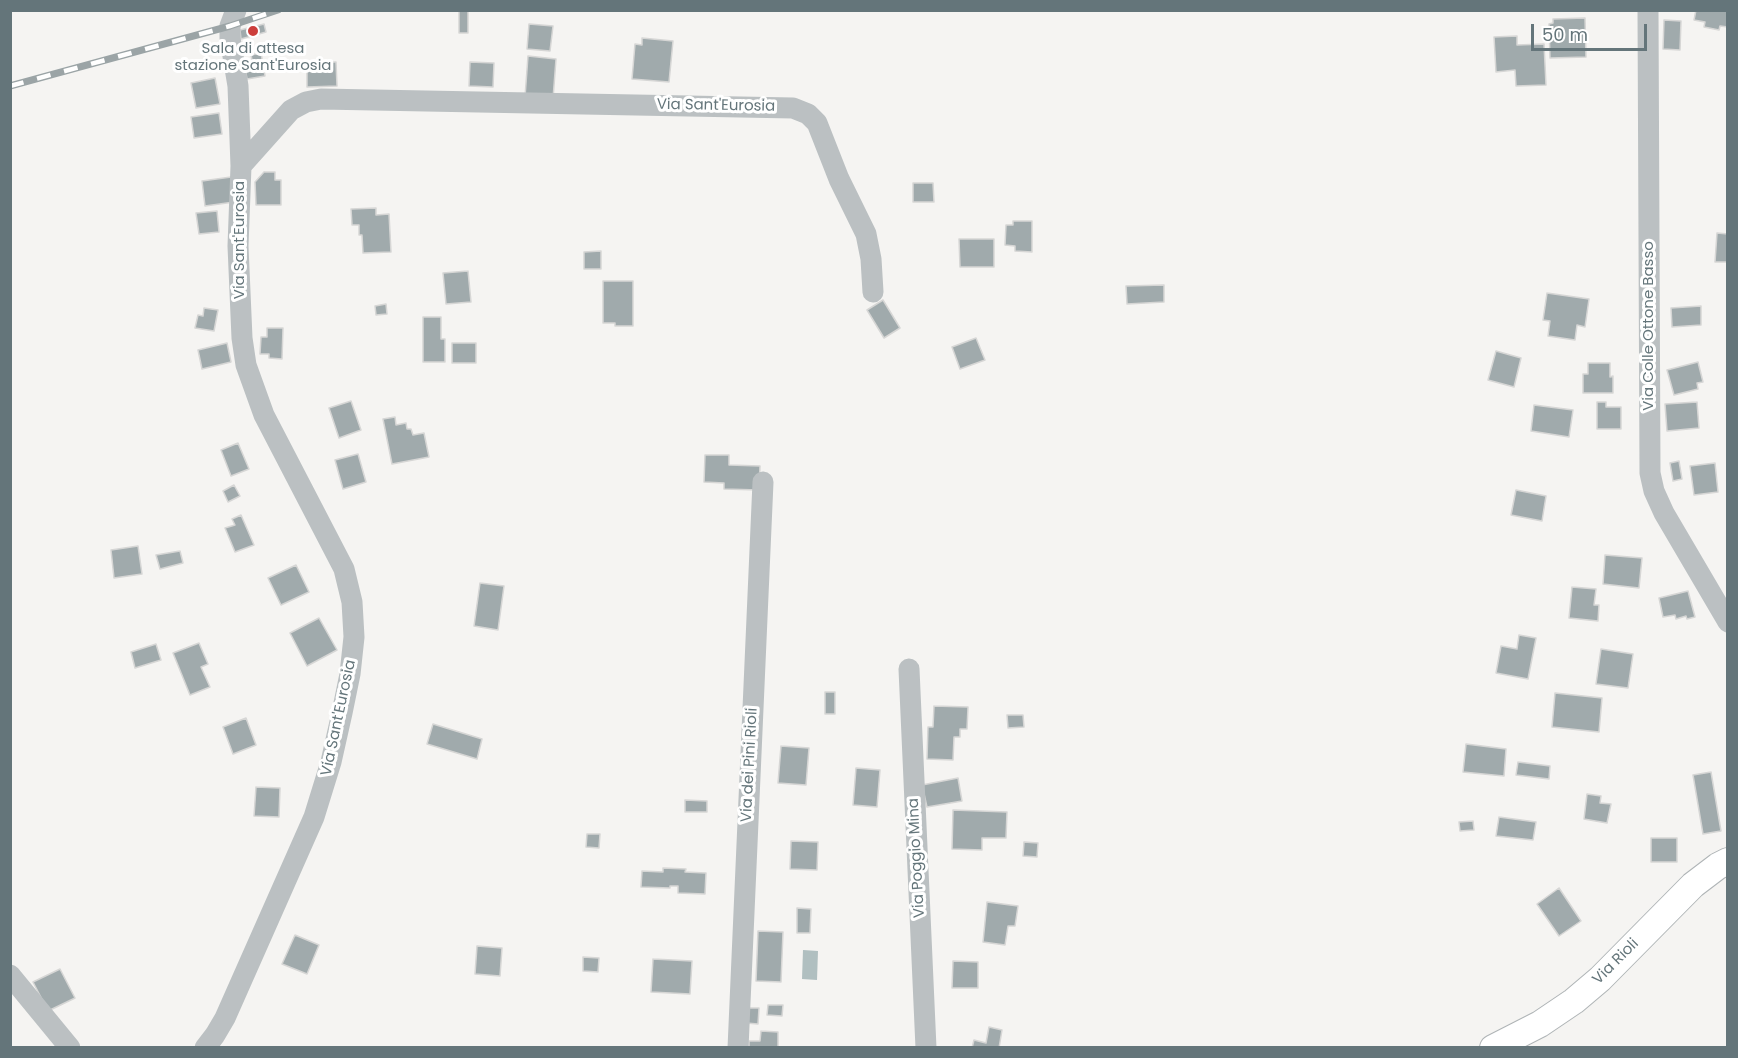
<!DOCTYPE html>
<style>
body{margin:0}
#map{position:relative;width:1738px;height:1058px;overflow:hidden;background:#f5f4f2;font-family:Poppins,sans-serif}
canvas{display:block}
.frame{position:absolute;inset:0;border:12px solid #64757a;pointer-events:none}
.scale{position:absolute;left:1531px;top:24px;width:116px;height:27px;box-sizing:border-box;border:3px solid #64757a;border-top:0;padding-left:8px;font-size:18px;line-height:21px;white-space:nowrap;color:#64757a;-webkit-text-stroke:4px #fff;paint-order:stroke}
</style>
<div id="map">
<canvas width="1738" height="1058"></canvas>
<div class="frame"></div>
<div class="scale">50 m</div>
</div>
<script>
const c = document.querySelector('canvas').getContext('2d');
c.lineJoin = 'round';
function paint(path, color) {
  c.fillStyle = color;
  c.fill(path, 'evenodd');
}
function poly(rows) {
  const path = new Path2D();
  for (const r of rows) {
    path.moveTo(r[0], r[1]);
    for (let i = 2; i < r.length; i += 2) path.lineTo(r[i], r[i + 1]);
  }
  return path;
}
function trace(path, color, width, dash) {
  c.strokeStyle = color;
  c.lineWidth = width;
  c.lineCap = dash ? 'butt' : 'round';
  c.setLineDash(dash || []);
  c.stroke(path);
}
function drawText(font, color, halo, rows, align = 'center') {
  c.font = font + ' Poppins,sans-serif';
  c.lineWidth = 6;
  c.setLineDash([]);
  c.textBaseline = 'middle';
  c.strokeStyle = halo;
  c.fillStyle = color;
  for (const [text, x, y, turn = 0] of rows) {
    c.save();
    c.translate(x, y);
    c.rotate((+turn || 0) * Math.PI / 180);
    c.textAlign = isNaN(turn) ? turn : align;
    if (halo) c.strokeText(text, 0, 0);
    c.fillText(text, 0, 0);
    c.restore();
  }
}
paint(poly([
 [803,950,818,951,817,980,802,979]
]), '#b0bfc0');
const building = poly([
 [468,10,468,33,459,33,459,11,468,10],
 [1696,10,1728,10,1728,27,1720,26,1719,30,1704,27,1705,22,1694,20,1696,10],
 [1585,18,1586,57,1550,58,1549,24,1553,23,1553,19,1585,18],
 [1664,20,1681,21,1680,50,1663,49,1664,20],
 [264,24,266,32,241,39,240,30,264,24],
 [529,24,553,26,550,51,527,49,529,24],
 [1517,36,1517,45,1544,44,1546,85,1516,86,1515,70,1496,72,1494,37,1517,36],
 [642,38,673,41,669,82,632,79,635,44,642,45,642,38],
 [261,53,265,76,247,79,244,61,252,60,251,55,261,53],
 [528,56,556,59,553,99,525,97,528,56],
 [307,62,336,62,337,86,307,87,307,62],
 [470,62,494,63,493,87,469,86,470,62],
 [215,78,220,104,196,108,191,83,215,78],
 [219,113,222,134,194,138,191,117,219,113],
 [264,172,275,172,275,180,281,180,281,205,256,205,255,182,264,172],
 [231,177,234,202,205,206,202,181,231,177],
 [913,183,933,183,934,202,913,202,913,183],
 [376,208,376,215,389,214,391,252,363,253,362,235,359,235,359,225,352,225,351,209,376,208],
 [217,211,219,232,199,234,196,213,217,211],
 [1013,221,1032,221,1032,252,1015,251,1015,246,1005,245,1006,225,1013,225,1013,221],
 [1717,233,1728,234,1728,262,1715,262,1717,233],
 [959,239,994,239,994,267,960,267,959,239],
 [601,251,601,269,584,269,584,252,601,251],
 [468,271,471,302,446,304,443,273,468,271],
 [603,281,633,281,633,326,615,326,615,323,603,323,603,281],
 [1164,285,1164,302,1127,304,1126,286,1164,285],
 [1547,293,1589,299,1585,327,1577,325,1575,340,1548,336,1550,321,1543,320,1547,293],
 [883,300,900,328,884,338,867,310,883,300],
 [386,304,387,314,376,315,375,306,386,304],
 [1701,306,1701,325,1672,327,1671,308,1701,306],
 [204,308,218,310,214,331,195,328,198,315,203,316,204,308],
 [423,317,441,317,441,339,445,339,445,362,423,362,423,317],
 [267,328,283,328,282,359,269,358,269,354,260,354,261,337,267,337,267,328],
 [976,338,985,360,960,369,952,347,976,338],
 [227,343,231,362,202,369,198,350,227,343],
 [452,343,476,343,476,363,452,363,452,343],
 [1496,351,1521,358,1514,387,1488,380,1496,351],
 [1698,362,1703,382,1697,383,1698,389,1674,395,1667,370,1698,362],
 [1588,363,1610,363,1610,377,1613,376,1613,393,1583,393,1583,374,1588,374,1588,363],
 [351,401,361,430,339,438,329,408,351,401],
 [1597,402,1606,402,1606,407,1621,407,1621,429,1597,429,1597,402],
 [1697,402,1699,428,1667,431,1665,404,1697,402],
 [1534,405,1573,410,1569,437,1531,431,1534,405],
 [395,417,396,425,406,423,407,429,411,429,413,435,424,433,429,457,392,464,383,419,395,417],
 [238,443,249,469,231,476,221,450,238,443],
 [358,454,366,482,343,489,335,460,358,454],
 [705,455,729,455,729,465,760,466,759,490,724,489,724,483,704,482,705,455],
 [1679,461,1682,479,1673,481,1670,463,1679,461],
 [1715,463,1718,492,1694,495,1690,466,1715,463],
 [234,485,240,496,228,502,223,491,234,485],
 [1516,490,1546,496,1542,521,1511,515,1516,490],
 [241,515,254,545,235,552,225,528,235,525,232,519,241,515],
 [138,546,142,574,114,578,111,550,138,546],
 [180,551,183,563,160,569,156,555,180,551],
 [1605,555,1642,558,1639,588,1603,584,1605,555],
 [296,565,309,592,281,605,268,578,296,565],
 [480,583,504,586,498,630,474,626,480,583],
 [1572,587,1596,589,1594,605,1599,605,1598,621,1569,618,1572,587],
 [1688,591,1695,617,1687,619,1686,616,1676,619,1675,615,1663,617,1659,598,1688,591],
 [319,618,337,650,307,666,290,633,319,618],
 [1519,635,1536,638,1528,679,1496,673,1501,646,1517,649,1519,635],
 [199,643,208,664,201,667,210,687,190,695,173,653,199,643],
 [156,644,161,660,135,668,131,652,156,644],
 [1601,649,1633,654,1628,688,1596,684,1601,649],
 [825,692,835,692,835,714,825,714,825,692],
 [1555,693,1602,698,1599,732,1552,727,1555,693],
 [934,706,968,707,967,729,960,729,960,737,954,737,953,760,927,759,928,727,933,727,934,706],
 [1007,715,1023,715,1024,727,1008,728,1007,715],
 [246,718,256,745,233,754,223,727,246,718],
 [433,724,482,739,477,759,427,744,433,724],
 [1466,744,1506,749,1504,776,1463,772,1466,744],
 [781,746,809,748,806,785,778,783,781,746],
 [1518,762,1550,766,1549,779,1516,775,1518,762],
 [856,768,880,770,877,807,853,805,856,768],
 [1711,772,1721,831,1703,834,1693,775,1711,772],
 [958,778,962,801,927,807,922,785,958,778],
 [256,787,280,788,279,817,254,816,256,787],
 [1587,794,1601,796,1600,803,1611,804,1607,823,1584,819,1587,794],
 [685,800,707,801,707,812,685,812,685,800],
 [953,810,1007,812,1006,838,982,838,982,850,952,849,953,810],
 [1499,817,1536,822,1533,840,1496,836,1499,817],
 [1473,821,1474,830,1460,831,1459,822,1473,821],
 [587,834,600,834,599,848,586,847,587,834],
 [1651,838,1677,838,1677,862,1651,862,1651,838],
 [791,841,818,842,817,870,790,869,791,841],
 [1024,842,1038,843,1037,857,1023,856,1024,842],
 [663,868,686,869,685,872,706,873,705,894,678,893,678,886,670,886,670,888,641,887,642,871,663,872,663,868],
 [1559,888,1581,921,1559,936,1537,904,1559,888],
 [987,902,1018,906,1015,926,1008,926,1005,945,983,942,987,902],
 [797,908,811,909,810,933,797,933,797,908],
 [758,931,783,932,781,982,756,981,758,931],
 [295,935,319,945,307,974,282,964,295,935],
 [477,946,502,948,500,976,475,974,477,946],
 [583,957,599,958,598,972,583,971,583,957],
 [653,959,692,961,690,994,651,992,653,959],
 [953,961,978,962,978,988,952,988,953,961],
 [60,969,75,998,48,1011,33,982,60,969],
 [768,1005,783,1005,782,1016,767,1015,768,1005],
 [747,1008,759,1008,758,1024,746,1023,747,1008],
 [989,1027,1002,1030,999,1048,972,1048,974,1040,986,1043,989,1027],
 [761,1031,778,1032,778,1048,749,1048,749,1041,760,1041,761,1031]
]);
paint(building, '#a0aaac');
trace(building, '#d6d6d5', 1.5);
const major = poly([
 [1493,1048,1540,1024,1574,1001,1600,979,1693,885,1718,866,1728,861]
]);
trace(major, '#afb4b6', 28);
trace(poly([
 [236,10,230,26,230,38,238,86,241,166],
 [1648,10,1650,473,1654,491,1664,513,1728,622],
 [909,669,926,1048],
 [10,975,70,1048],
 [205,1048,215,1035,225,1018,314,817,331,762,342,713,350,674,354,637,352,602,344,569,264,415,246,365,242,338,238,246,241,166,291,110,306,102,321,99,793,108,808,114,817,123,839,179,866,234,871,259,873,292],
 [738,1048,763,482]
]), '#bbc0c2', 21);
trace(major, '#fff', 26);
const rail = poly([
 [10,86,230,26,278,10]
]);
trace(rail, '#9ba4a6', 7);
trace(rail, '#fff', 4.5, [14]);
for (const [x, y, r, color] of [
 [253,31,6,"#cc3e3b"]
]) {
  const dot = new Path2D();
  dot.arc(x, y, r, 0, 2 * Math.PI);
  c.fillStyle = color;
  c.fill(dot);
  trace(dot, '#fff', 2);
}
drawText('15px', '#64757a', '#fff', [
 ["Sala di attesa",253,49],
 ["stazione Sant'Eurosia",253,66]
]);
drawText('15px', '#64757a', '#fff', [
 ["Via Sant'Eurosia",716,106,1],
 ["Via Sant'Eurosia",240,240,-90],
 ["Via Colle Ottone Basso",1649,326,-90],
 ["Via Sant'Eurosia",339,718,-78],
 ["Via dei Pini Rioli",750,765,-87],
 ["Via Poggio Mina",917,858,-93],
 ["Via Rioli",1616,962,-45]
]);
</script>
